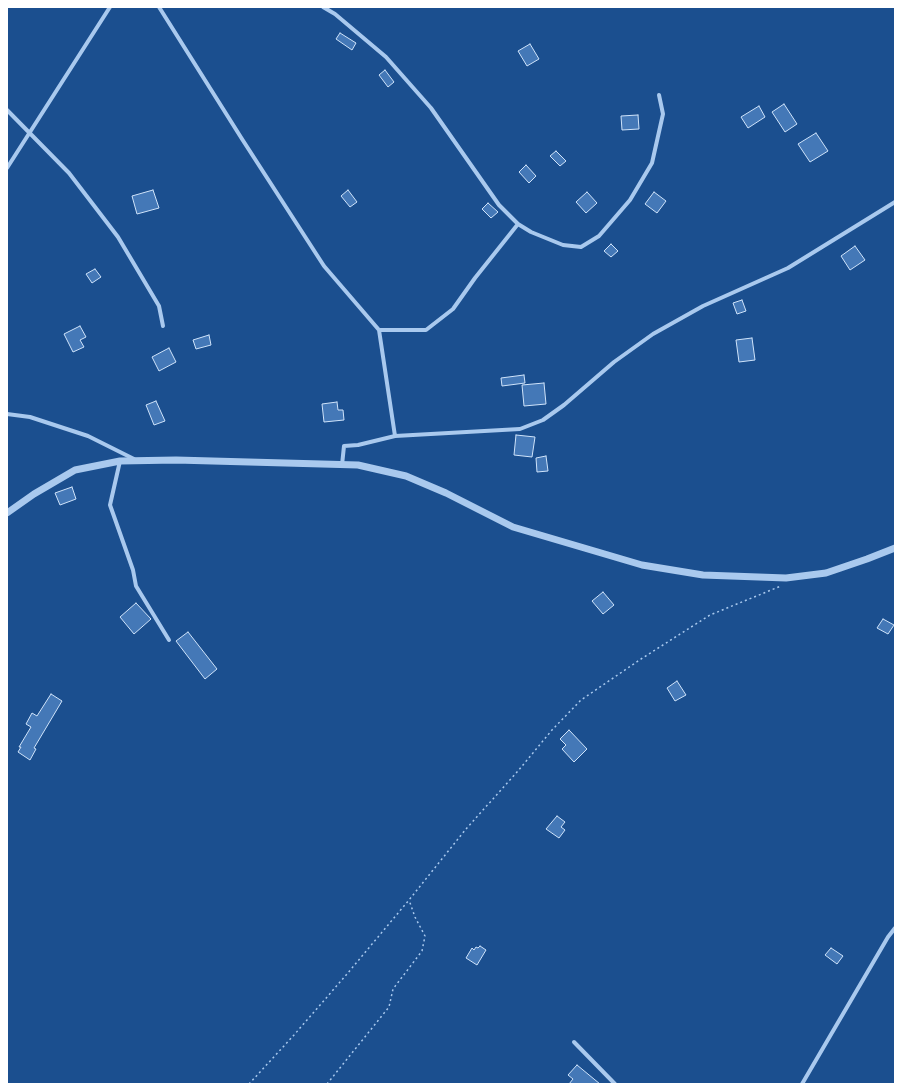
<!DOCTYPE html>
<style>
body{margin:0}
#map{position:relative;width:902px;height:1091px;overflow:hidden;background:#1b4f8f;font-family:Ubuntu,sans-serif}
canvas{display:block}
.frame{position:absolute;inset:0;border:8px solid #fff;pointer-events:none}
</style>
<div id="map">
<canvas width="902" height="1091"></canvas>
<div class="frame"></div>
</div>
<script>
const c = document.querySelector('canvas').getContext('2d');
c.lineJoin = 'round';
function paint(path, color) {
  c.fillStyle = color;
  c.fill(path, 'evenodd');
}
function poly(rows) {
  const path = new Path2D();
  for (const r of rows) {
    path.moveTo(r[0], r[1]);
    for (let i = 2; i < r.length; i += 2) path.lineTo(r[i], r[i + 1]);
  }
  return path;
}
function trace(path, color, width, dash) {
  c.strokeStyle = color;
  c.lineWidth = width;
  c.lineCap = dash ? 'butt' : 'round';
  c.setLineDash(dash || []);
  c.stroke(path);
}
const building = poly([
 [340,33,356,43,352,50,336,39,340,33],
 [530,44,539,59,527,66,518,51,530,44],
 [385,70,394,82,388,87,379,75,385,70],
 [784,104,797,124,785,132,772,112,784,104],
 [759,106,765,117,748,128,741,117,759,106],
 [638,115,639,129,622,130,621,116,638,115],
 [816,133,828,151,810,162,798,144,816,133],
 [556,151,566,161,560,166,550,156,556,151],
 [526,165,536,176,529,183,519,172,526,165],
 [153,190,159,208,137,214,132,196,153,190],
 [348,190,357,202,350,207,341,196,348,190],
 [587,192,597,203,586,213,576,202,587,192],
 [654,192,666,201,657,213,645,204,654,192],
 [488,203,498,212,491,218,482,209,488,203],
 [611,244,618,251,611,257,604,251,611,244],
 [855,246,865,260,850,270,841,256,855,246],
 [95,269,101,277,92,283,86,274,95,269],
 [742,300,746,311,737,314,733,303,742,300],
 [80,326,86,337,80,340,84,347,73,352,64,334,80,326],
 [209,335,211,345,196,349,193,340,209,335],
 [752,338,755,360,739,362,736,340,752,338],
 [169,348,176,362,159,371,152,357,169,348],
 [524,375,525,383,502,386,501,378,524,375],
 [544,383,546,404,524,406,522,385,544,383],
 [156,401,165,421,154,425,146,405,156,401],
 [337,402,338,410,343,410,344,420,324,422,322,404,337,402],
 [516,435,535,437,532,457,514,455,516,435],
 [546,456,548,471,537,472,536,458,546,456],
 [72,487,76,499,60,505,55,493,72,487],
 [603,592,614,605,603,614,592,601,603,592],
 [136,603,151,619,134,634,120,617,136,603],
 [883,619,894,625,888,634,877,628,883,619],
 [188,632,217,669,205,679,176,641,188,632],
 [677,681,686,695,675,701,667,688,677,681],
 [51,694,62,701,34,748,36,749,30,760,18,752,21,747,19,747,31,727,26,724,32,713,37,716,51,694],
 [569,730,587,749,574,762,562,749,566,745,560,739,569,730],
 [557,816,565,822,561,827,565,830,559,838,546,829,557,816],
 [480,946,486,950,477,965,466,958,472,948,474,950,476,947,478,948,480,946],
 [831,948,843,956,837,964,825,955,831,948],
 [577,1065,600,1084,569,1084,573,1079,568,1075,577,1065]
]);
paint(building, '#4478b7');
trace(building, '#cfe3fa', 1);
trace(poly([
 [249,1084,294,1035,347,974,409,900,466,829,518,771,552,730,581,700,641,659,710,615,781,586],
 [327,1084,389,1007,393,989,422,951,425,936,415,917,409,900]
]), '#a9c9ee', 1.5, [2, 3]);
trace(poly([
 [159,7,242,139,324,266,379,330,395,436],
 [323,7,335,14,386,57,431,108,499,205,518,224,475,278,453,309,426,330,379,330],
 [7,110,69,173,118,237,159,306,163,326],
 [7,168,110,7],
 [518,224,531,232,563,245,581,247,599,236,630,200,652,163,663,114,659,95],
 [7,414,30,417,88,436,134,459],
 [120,461,110,505,133,570,136,586,169,640],
 [342,465,344,446,358,445,395,436,520,429,543,420,564,405,614,362,653,334,703,306,788,268,895,202],
 [574,1042,615,1084],
 [802,1084,888,937,895,928]
]), '#a9c9ee', 4);
trace(poly([
 [7,513,34,494,75,470,120,461,176,460,358,465,406,476,446,493,513,527,642,565,703,575,786,578,826,573,867,559,895,548]
]), '#a9c9ee', 7);
</script>
